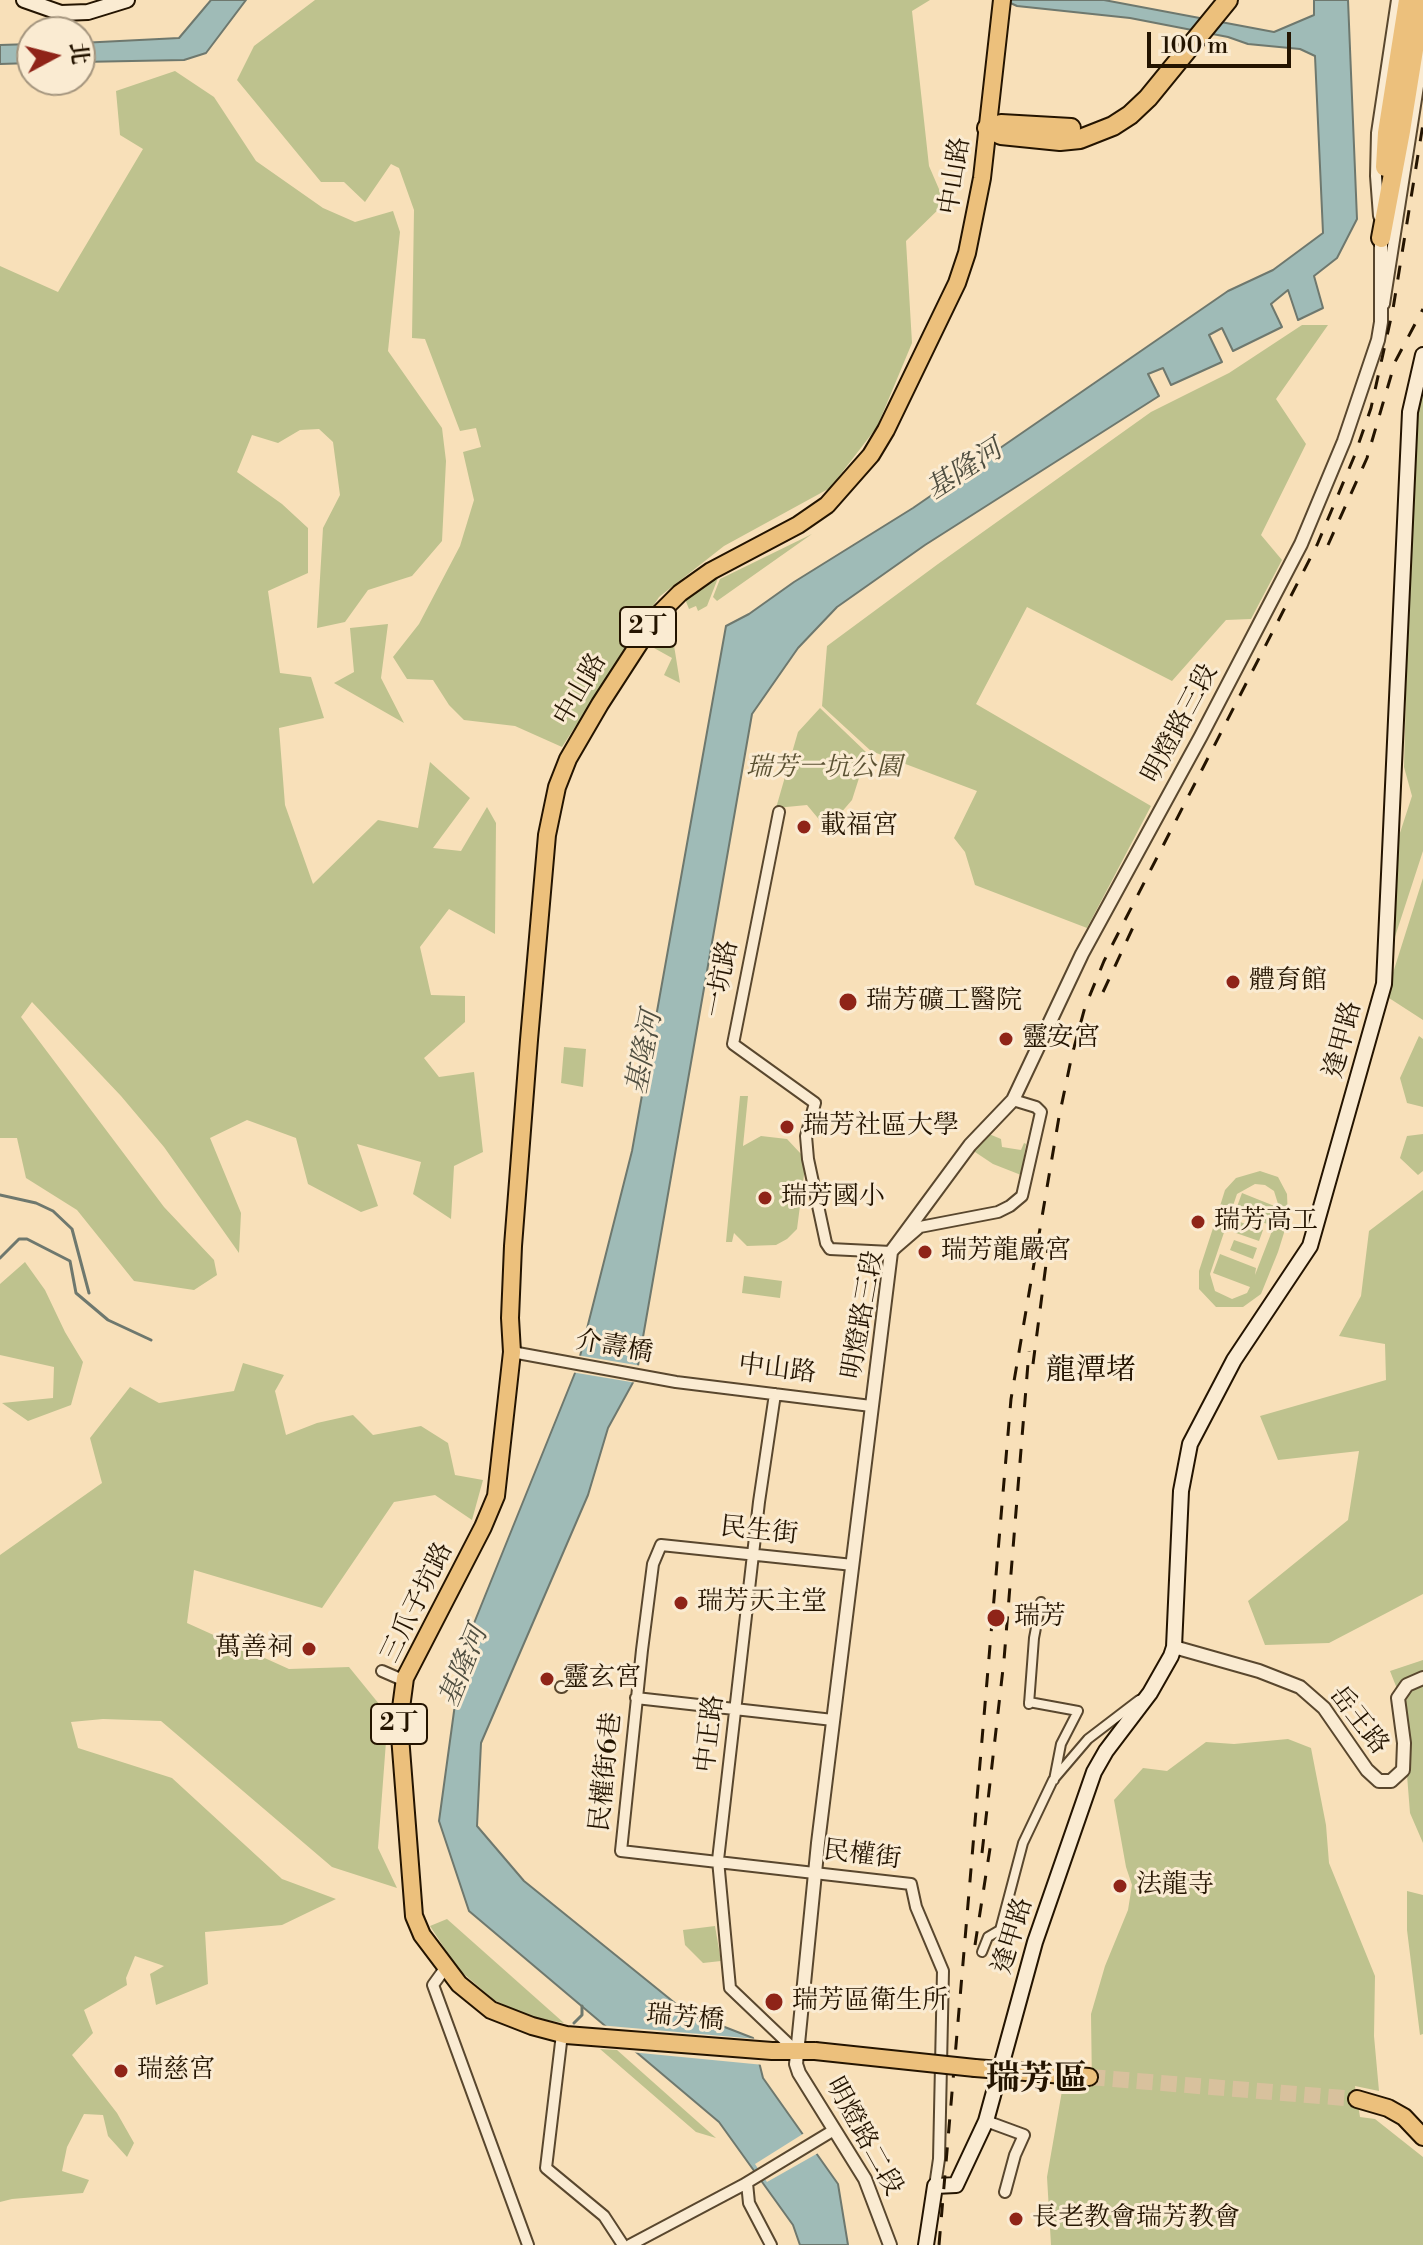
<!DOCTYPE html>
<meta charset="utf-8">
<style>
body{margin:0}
#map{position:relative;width:1423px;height:2245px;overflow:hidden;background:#f8e0b9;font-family:"Libre Bodoni","Noto Serif TC",serif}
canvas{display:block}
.north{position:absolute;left:16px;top:16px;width:80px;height:80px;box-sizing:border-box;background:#faebd2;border:2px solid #a4957e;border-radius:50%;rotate:83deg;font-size:22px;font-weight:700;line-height:32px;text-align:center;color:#241400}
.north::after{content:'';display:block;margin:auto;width:28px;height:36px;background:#8f2418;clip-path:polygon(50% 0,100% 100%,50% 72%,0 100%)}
.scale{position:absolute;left:1147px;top:32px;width:144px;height:36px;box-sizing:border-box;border:4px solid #241400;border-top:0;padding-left:10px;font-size:24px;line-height:28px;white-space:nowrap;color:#241400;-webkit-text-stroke:6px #faebd2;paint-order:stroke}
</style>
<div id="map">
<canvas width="1423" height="2245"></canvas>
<div class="north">北</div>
<div class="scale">100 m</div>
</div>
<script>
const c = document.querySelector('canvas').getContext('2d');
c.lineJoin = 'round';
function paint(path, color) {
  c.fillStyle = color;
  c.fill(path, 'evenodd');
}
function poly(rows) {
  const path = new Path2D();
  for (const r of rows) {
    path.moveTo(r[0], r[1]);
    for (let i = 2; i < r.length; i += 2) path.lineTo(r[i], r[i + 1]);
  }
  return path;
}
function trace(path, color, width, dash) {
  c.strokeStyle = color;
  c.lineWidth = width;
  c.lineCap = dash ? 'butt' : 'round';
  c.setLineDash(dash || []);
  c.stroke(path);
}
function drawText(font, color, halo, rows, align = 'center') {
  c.font = font + ' "Libre Bodoni","Noto Serif TC",serif';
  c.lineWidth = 6;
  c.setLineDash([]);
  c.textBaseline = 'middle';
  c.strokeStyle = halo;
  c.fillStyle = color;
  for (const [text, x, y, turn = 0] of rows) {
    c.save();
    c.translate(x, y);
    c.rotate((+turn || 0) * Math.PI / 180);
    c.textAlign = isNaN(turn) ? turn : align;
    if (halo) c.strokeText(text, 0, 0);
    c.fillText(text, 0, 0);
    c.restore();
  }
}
paint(poly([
 [315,0,930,0,912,11,929,166,945,203,906,241,912,343,877,427,830,488,724,546,659,597,562,747,515,726,464,720,449,705,433,680,407,679,393,657,419,624,460,546,474,500,463,452,481,447,476,428,460,431,425,339,412,338,414,210,399,168,391,164,365,202,344,182,321,182,237,80,254,46],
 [175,71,214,97,256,161,323,208,355,222,393,211,400,232,388,351,442,428,446,461,442,541,412,576,368,590,345,622,317,628,323,528,340,495,333,442,319,429,300,430,278,443,252,435,237,472,282,504,308,528,308,573,268,591,280,673,311,677,324,718,279,728,285,805,313,884,378,820,418,828,430,762,470,798,433,848,461,851,487,807,496,823,495,934,449,909,420,947,431,995,465,996,465,1022,424,1058,439,1077,474,1072,483,1152,454,1166,451,1219,413,1194,421,1162,357,1144,378,1206,361,1212,308,1184,296,1138,247,1120,210,1138,241,1213,239,1253,164,1147,121,1096,32,1002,21,1017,164,1207,214,1260,217,1275,194,1290,134,1281,77,1210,26,1178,17,1138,0,1138,0,266,58,292,143,149,120,135,116,91],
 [1302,325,1328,325,1276,399,1306,444,1261,535,1282,560,1251,619,1226,620,1172,681,1027,607,976,704,1151,806,1087,928,975,885,965,852,954,838,977,791,871,751,822,706,827,646,938,564,1151,412,1229,373],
 [1423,369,1423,851,1391,949,1398,839,1412,796,1404,767,1414,387],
 [812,534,717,601,713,597,720,579],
 [718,578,707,606,698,611,696,606,689,609,685,599,704,584],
 [388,624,381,678,404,723,334,683,354,672,350,628],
 [673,639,680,683,664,675,672,658,654,648],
 [820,708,867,753,852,800,827,829,807,805,776,808,798,732],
 [1423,878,1423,1020,1389,998,1392,976],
 [1419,1036,1423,1039,1423,1107,1407,1103,1400,1078],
 [564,1047,586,1049,583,1087,561,1083],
 [740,1096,748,1096,743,1146,761,1136,787,1139,801,1154,805,1167,797,1229,787,1239,776,1245,747,1246,734,1233,732,1242,726,1242],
 [989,1134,1001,1139,1002,1147,1021,1150,1024,1143,1026,1144,1021,1175,993,1164,972,1150],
 [1423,1134,1423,1171,1418,1175,1400,1158,1407,1136],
 [1260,1171,1278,1177,1287,1194,1288,1220,1278,1252,1261,1294,1243,1307,1216,1307,1199,1289,1199,1271,1215,1222,1225,1190,1236,1178],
 [1255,1184,1265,1185,1274,1191,1279,1207,1277,1218,1255,1275,1256,1268,1220,1254,1213,1273,1250,1287,1247,1293,1232,1299,1215,1291,1210,1274,1237,1194],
 [1423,1190,1423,1594,1329,1643,1265,1645,1248,1601,1348,1520,1359,1451,1278,1460,1260,1416,1386,1380,1385,1344,1339,1336,1361,1296,1369,1231],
 [1242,1193,1277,1207,1270,1225,1235,1212],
 [1240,1222,1263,1230,1259,1241,1236,1233],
 [1234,1240,1257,1248,1253,1259,1230,1250],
 [25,1262,45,1290,65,1332,83,1362,71,1405,28,1421,2,1403,53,1398,54,1367,0,1355,0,1284],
 [744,1276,782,1281,780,1298,742,1293],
 [243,1363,284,1375,275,1391,286,1435,317,1423,353,1415,373,1435,421,1426,448,1443,455,1475,483,1480,472,1520,435,1495,394,1502,322,1608,194,1570,187,1623,289,1669,349,1667,388,1715,378,1848,397,1888,332,1867,161,1721,103,1719,71,1722,78,1748,172,1778,282,1879,336,1899,282,1925,205,1932,208,1984,156,2005,150,1974,164,1966,135,1956,126,1978,127,1985,84,2010,93,2033,72,2055,117,2113,134,2143,127,2157,108,2136,103,2115,84,2114,67,2147,62,2171,89,2180,83,2193,12,2199,0,2202,0,1555,102,1483,90,1438,130,1387,159,1403,234,1391],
 [1423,1660,1423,1843,1410,1813,1407,1775,1407,1714,1390,1671],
 [1288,1739,1311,1748,1326,1825,1329,1863,1375,1976,1374,2036,1379,2091,1355,2086,1360,2117,1375,2119,1423,2157,1423,2245,1051,2245,1047,2177,1063,2085,1092,2087,1091,2014,1105,1966,1128,1910,1132,1885,1126,1867,1114,1800,1143,1768,1167,1771,1206,1742,1234,1744],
 [1407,1891,1423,1895,1423,2034,1420,2035,1407,1930],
 [447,1919,564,2023,530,2017,494,2000,458,1969,430,1926],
 [715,1926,721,1961,703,1963,685,1945,683,1930],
 [600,2049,617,2050,716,2138,696,2132]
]), '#bec28e');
const water = poly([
 [211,0,246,0,206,53,184,60,80,62,80,43,179,38,211,0],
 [1004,0,1104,0,1274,32,1314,15,1314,0,1348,0,1357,219,1337,258,1314,276,1323,308,1298,320,1288,290,1271,304,1282,327,1233,351,1222,328,1209,335,1222,362,1171,385,1163,368,1148,374,1159,396,925,545,837,607,798,648,752,714,636,1377,608,1428,588,1495,481,1743,477,1826,524,1881,686,2012,753,2038,763,2078,838,2184,848,2245,800,2245,793,2225,719,2122,469,1911,439,1821,462,1653,577,1368,632,1151,726,626,749,614,794,582,913,508,1228,291,1273,270,1323,233,1315,56,1300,49,1248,44,1228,37,1130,18,1017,6,1004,0],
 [32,44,32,63,0,64,0,45,32,44]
]);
paint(water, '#9fbbb7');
trace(water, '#6e786e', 2);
paint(poly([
 [576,1355,642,1366,639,1378,637,1383,571,1372],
 [598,2025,757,2039,764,2065,630,2052],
 [806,2132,820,2152,767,2182,755,2164]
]), '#f8e0b9');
trace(poly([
 [0,1195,36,1203,53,1211,72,1229,89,1293],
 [0,1258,19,1239,27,1239,70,1261,76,1293,108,1320,151,1340],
 [574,2023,582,2015,582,2006]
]), '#6e786e', 3);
trace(poly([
 [1089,2077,1357,2099]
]), '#d8c19d', 16, [16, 8]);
const pedestrian = poly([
 [1029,1702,1078,1711,1061,1744,1054,1780],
 [1029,1704,1034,1638,1041,1602],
 [982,1952,988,1937,1000,1930,1023,1843,1053,1780,1088,1739,1139,1700]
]);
const minor = poly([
 [1379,216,1376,176,1377,133,1397,0],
 [1384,304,1423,54],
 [779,812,733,1044,815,1103,806,1136,808,1159,826,1243,830,1249,891,1252,920,1227,998,1212,1010,1206,1022,1196,1041,1112,1036,1107,1013,1100],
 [512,1352,676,1382,871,1406],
 [775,1394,759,1502,718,1860,730,1988,796,2051],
 [853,1565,661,1545,653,1564,642,1650,621,1851,911,1884,916,1907,943,1971,939,2159,935,2186],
 [382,1671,405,1681],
 [561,1687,562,1687],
 [636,1698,833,1720],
 [446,1967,433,1985,528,2245],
 [562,2034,546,2168,604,2216,623,2245],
 [986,2121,1024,2135,1015,2155,1005,2192],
 [747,2183,749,2203,771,2245],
 [630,2245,743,2185,834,2130]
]);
const tertiary = poly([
 [1174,1647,1259,1671,1300,1687,1324,1708,1367,1770,1379,1781,1391,1781,1403,1770,1404,1743,1398,1698,1407,1685,1423,1678],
 [890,2245,865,2179,799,2073,796,2064,818,1843,891,1252,970,1145,1013,1100,1082,954,1201,736,1301,544,1344,441,1378,340,1381,322,1381,238]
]);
const secondary = poly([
 [24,0,61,13,88,12,127,0],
 [926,2245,935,2186,956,2185,986,2121,1035,1942,1094,1772,1106,1751,1150,1693,1171,1656,1174,1647,1181,1491,1190,1444,1234,1360,1310,1246,1384,984,1410,412,1423,355]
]);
const primary = poly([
 [815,2051,772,2051,566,2035,532,2026,491,2010,459,1984,422,1935,414,1916,399,1723,405,1678,483,1527,496,1496,512,1352,510,1318,513,1246,529,1040,547,835,557,787,568,759,600,704,657,616,680,593,711,571,798,525,827,505,871,455,886,430,957,283,967,253,982,178,1002,0],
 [975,2068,1089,2077],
 [1357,2099,1388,2108,1404,2117,1423,2137]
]);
const trunk = poly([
 [1001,124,1071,128],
 [987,128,1001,135,1060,141,1080,139,1113,126,1130,115,1148,98,1228,0],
 [1385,167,1387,133,1408,0],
 [1381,238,1401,131,1422,0]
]);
trace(pedestrian, '#59472e', 12);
trace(minor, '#59472e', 14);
trace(tertiary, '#59472e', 16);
trace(secondary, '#241400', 18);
trace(primary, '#241400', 20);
trace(trunk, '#241400', 22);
trace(pedestrian, '#faebd2', 8);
trace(minor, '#faebd2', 10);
trace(tertiary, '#faebd2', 12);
trace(secondary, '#faebd2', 14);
trace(primary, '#ecc07c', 16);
trace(trunk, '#ecc07c', 18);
trace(poly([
 [1328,545,1367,458,1395,362,1423,309],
 [1103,992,1135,923],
 [1033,1364,1048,1249],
 [982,1853,1004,1660,1029,1351],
 [975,1945,991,1842],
 [939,2245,1011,1399,1059,1117,1072,1055,1085,1007,1104,961,1317,545,1354,457,1371,408,1393,309,1423,124]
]), '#241400', 3, [14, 14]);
const primaryBridge = poly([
 [815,2051,975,2068]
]);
trace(primaryBridge, '#241400', 20, []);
trace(primaryBridge, '#ecc07c', 16);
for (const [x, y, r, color] of [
 [804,827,8,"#8f2418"],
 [1233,982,8,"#8f2418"],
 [848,1002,10,"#8f2418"],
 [1006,1039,8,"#8f2418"],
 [787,1127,8,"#8f2418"],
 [765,1198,8,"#8f2418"],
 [1198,1222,8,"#8f2418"],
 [925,1252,8,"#8f2418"],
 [681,1603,8,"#8f2418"],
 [996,1618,10,"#8f2418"],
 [309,1649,8,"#8f2418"],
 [547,1679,8,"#8f2418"],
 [1120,1886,8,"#8f2418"],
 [774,2002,10,"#8f2418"],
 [121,2071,8,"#8f2418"],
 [1016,2219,8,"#8f2418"]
]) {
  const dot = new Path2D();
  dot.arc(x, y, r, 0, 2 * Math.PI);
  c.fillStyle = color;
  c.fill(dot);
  trace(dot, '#faebd2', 3);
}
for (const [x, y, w] of [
 [648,627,56],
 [399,1724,56]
]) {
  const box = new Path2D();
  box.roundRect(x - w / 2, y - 20, w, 40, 6);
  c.fillStyle = '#faebd2';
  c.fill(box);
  trace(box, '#241400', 2);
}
drawText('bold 24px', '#241400', null, [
 ["2丁",648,627],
 ["2丁",399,1724]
]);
drawText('26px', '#241400', '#faebd2', [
 ["中山路",956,176,-81],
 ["中山路",581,690,-60],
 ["明燈路三段",1181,724,-62],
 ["一坑路",723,979,-79],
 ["逢甲路",1344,1040,-75],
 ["明燈路三段",864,1315,-80],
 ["介壽橋",614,1348,10],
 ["中山路",777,1370,7],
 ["民生街",759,1532,6],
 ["三爪子坑路",418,1603,-64],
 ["岳王路",1358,1721,52],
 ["中正路",711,1734,-83],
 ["民權街6巷",607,1772,-84],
 ["民權街",862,1856,7],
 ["逢甲路",1014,1936,-73],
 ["瑞芳橋",685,2019,5],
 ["明燈路二段",863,2137,61]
]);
drawText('italic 26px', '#5a5132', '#faebd2', [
 ["瑞芳一坑公園",824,769]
]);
drawText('26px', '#241400', '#faebd2', [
 ["載福宮",820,827],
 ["體育館",1249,982],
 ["瑞芳礦工醫院",866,1002],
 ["靈安宮",1022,1039],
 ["瑞芳社區大學",803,1127],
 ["瑞芳國小",781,1198],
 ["瑞芳高工",1214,1222],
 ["瑞芳龍嚴宮",941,1252],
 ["瑞芳天主堂",697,1603],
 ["瑞芳",1014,1618],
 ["萬善祠",293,1649,"right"],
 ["靈玄宮",563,1679],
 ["法龍寺",1136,1886],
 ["瑞芳區衛生所",792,2002],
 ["瑞慈宮",137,2071],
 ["長老教會瑞芳教會",1032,2219]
], 'left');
drawText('italic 28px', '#4f4e40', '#faebd2', [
 ["基隆河",965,471,-33],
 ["基隆河",646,1053,-79],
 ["基隆河",465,1667,-68]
]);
drawText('30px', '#241400', '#faebd2', [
 ["龍潭堵",1091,1372]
]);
drawText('bold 34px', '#241400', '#faebd2', [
 ["瑞芳區",1037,2081]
]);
</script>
